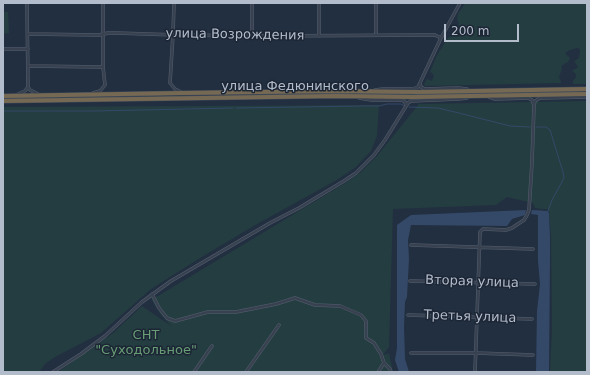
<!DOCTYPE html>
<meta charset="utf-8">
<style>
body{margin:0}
#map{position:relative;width:590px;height:375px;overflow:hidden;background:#222f40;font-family:"DejaVu Sans",sans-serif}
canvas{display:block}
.frame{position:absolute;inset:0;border:4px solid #b3bccb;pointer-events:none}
.scale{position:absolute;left:444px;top:24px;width:75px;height:18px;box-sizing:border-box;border:2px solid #b3bccb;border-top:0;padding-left:5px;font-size:12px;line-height:14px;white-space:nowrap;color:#b3bccb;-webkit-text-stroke:3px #1c2635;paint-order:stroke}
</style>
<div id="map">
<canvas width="590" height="375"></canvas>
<div class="frame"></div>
<div class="scale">200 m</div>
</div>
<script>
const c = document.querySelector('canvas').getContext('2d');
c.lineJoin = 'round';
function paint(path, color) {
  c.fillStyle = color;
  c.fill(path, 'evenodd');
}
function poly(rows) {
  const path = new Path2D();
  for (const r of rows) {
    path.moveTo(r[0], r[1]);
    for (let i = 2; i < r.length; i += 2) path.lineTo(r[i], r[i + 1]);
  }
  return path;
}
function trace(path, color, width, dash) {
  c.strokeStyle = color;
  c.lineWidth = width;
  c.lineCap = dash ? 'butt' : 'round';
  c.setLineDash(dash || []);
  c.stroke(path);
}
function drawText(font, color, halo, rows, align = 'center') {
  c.font = font + ' "DejaVu Sans",sans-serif';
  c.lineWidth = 3;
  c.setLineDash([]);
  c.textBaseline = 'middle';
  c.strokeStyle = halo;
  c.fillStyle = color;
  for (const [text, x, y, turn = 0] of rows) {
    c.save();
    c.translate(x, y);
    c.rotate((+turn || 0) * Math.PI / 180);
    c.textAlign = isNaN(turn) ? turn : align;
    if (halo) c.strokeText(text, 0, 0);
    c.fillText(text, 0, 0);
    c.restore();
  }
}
paint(poly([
 [465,3,587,3,587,84,573,84,573,81,576,77,576,74,572,71,578,67,574,61,579,58,580,51,580,49,577,48,570,50,565,53,570,58,568,62,561,66,562,69,559,77,561,82,561,83,425,86,424,84,427,79,432,81,434,75,430,72,436,57,447,39,455,32,459,24,457,19,458,13,463,7],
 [3,12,8,12,9,33,3,34],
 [587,101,587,372,550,372,552,329,551,236,549,213,548,209,542,209,535,208,533,203,507,197,496,205,393,209,389,347,383,355,389,353,393,372,58,372,112,334,142,306,171,326,161,315,151,299,158,296,347,182,361,172,377,156,419,104],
 [379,105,377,136,371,151,356,167,335,181,257,224,200,258,151,289,101,333,55,357,45,364,39,372,3,372,3,107]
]), '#243d41');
paint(poly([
 [526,210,525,215,512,219,507,226,411,225,408,240,409,259,407,297,405,302,404,327,405,359,409,372,399,372,395,360,397,348,397,225,411,215],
 [532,210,548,211,549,214,550,236,550,260,549,372,536,372,537,311,540,284,538,261,538,215,531,214]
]), '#344968');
trace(poly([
 [409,107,438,108,459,113,510,126,530,127],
 [236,108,361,106,379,106,387,104,401,104,404,106],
 [3,111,94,111,233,108],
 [536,127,546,127,550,130,563,172,564,178,552,200,548,211]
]), '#344968', 1);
const minor = poly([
 [27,3,28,87],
 [174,3,173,34,170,83,175,89,181,92],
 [252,3,252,36],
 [319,3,319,36],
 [28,34,99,35,108,33,116,33,177,35,256,36,435,35,441,38],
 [376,35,376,3],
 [3,49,28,49],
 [28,66,103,67],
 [420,83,421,87,425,89,458,88,467,89],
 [28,87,30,90,38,94],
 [375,90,383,89,413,89,418,87,441,38,460,3],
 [93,93,100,91,105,85,103,67,103,3],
 [18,94,25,91,28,87],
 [489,97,495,99,528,98,532,100,534,105],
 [359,98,372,100,402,100,405,102,406,106],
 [411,245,533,249],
 [410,281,535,284],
 [152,294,159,308,167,318,175,321,208,312,236,312,276,304,295,298,315,305,340,306,361,315,366,321,366,338,374,343,381,354,384,363,390,369,391,372],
 [408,315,532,319],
 [411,353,476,353,533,355],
 [53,372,81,354,105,336,142,302,171,281,270,223,299,208,344,181,356,173,374,155,385,140,408,103,411,101,458,99,467,98],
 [194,372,212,346],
 [246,372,279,325],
 [378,372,384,363],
 [475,372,480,232,483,229,506,230,512,228,524,220,527,215,529,210,532,162,534,105,535,101,540,98,587,97]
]);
const highway = poly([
 [3,96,182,93,336,91,418,92,587,89],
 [3,101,336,96,413,97,587,94]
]);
trace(minor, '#555f6e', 3.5);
trace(highway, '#424c5b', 5);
trace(minor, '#374150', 2.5);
trace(highway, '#766953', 4);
drawText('13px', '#b3bccb', '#1c2635', [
 ["улица Возрождения",235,35,1],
 ["улица Федюнинского",295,87],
 ["Вторая улица",472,282,2],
 ["Третья улица",470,317,2]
]);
drawText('13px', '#689d75', '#1c2635', [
 ["СНТ",146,336],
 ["\"Суходольное\"",146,351]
]);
</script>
